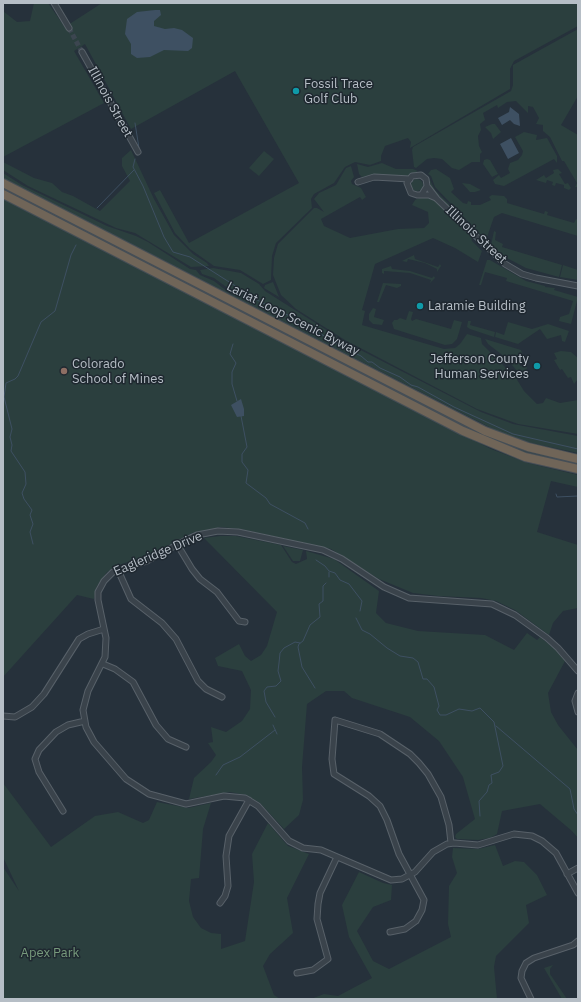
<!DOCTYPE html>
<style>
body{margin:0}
#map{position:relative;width:581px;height:1002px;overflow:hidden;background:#26313b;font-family:"IBM Plex Sans",sans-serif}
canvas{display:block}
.frame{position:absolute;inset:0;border:4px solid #b6bec6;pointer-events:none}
</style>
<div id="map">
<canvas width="581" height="1002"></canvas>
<div class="frame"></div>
</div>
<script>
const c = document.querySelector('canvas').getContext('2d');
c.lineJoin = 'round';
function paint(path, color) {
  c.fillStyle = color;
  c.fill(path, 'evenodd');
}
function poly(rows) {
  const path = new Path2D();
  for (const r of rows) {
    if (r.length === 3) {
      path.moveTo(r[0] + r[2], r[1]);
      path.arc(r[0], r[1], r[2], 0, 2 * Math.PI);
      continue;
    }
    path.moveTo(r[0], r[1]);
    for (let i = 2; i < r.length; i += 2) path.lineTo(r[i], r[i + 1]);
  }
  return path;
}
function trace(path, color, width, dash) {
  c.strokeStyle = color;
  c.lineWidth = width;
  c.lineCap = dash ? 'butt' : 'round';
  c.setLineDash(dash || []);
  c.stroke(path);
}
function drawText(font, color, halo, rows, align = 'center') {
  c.font = font + ' "IBM Plex Sans",sans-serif';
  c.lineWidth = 3;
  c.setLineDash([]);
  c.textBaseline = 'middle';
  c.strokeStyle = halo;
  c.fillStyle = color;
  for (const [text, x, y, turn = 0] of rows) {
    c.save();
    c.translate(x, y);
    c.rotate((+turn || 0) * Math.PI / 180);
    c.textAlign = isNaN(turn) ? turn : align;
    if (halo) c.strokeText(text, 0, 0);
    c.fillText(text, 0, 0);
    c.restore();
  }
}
paint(poly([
 [34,3,48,3,66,29,68,25,102,3,578,3,578,26,514,61,510,69,510,89,410,148,411,142,408,138,385,146,381,156,381,161,370,165,355,162,345,167,334,183,314,194,311,199,312,208,276,243,272,256,271,280,263,284,240,270,214,266,190,249,175,233,154,193,160,190,189,243,299,183,235,71,131,129,85,44,74,51,104,103,3,157,3,11,17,22,30,21],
 [578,29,578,96,561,125,578,135,578,187,575,187,577,183,564,161,562,161,550,137,543,131,543,125,536,124,539,118,533,107,528,106,528,113,516,101,507,102,498,108,497,105,483,113,485,120,480,124,481,130,478,136,479,146,482,152,480,154,480,162,472,162,459,170,452,168,442,159,434,158,427,159,416,168,414,167,412,150,413,147,511,91,513,85,513,65],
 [492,124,495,124,501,132,493,139,491,133,485,127],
 [524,132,537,135,536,140,547,138,557,156,557,163,554,159,504,186,495,184,493,180,499,175,501,178,510,173,508,169,510,163,518,160,522,155,523,151,515,137],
 [131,150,154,199,174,235,193,254,207,263,209,266,191,267,135,233,116,228,28,186,3,170,3,162,34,178,52,183,62,192,73,196,100,211,130,181,122,166,122,158],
 [264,151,274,159,259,176,249,168],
 [487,159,490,160,498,174,492,177,483,164,484,160],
 [382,163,396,169,413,169,418,171,406,177,380,175,362,177,359,174,357,164,368,167],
 [351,166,354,177,351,181,352,184,361,188,366,197,362,200,360,197,321,219,324,226,350,238,398,229,424,228,429,223,428,212,412,205,415,200,424,196,432,197,449,213,471,236,472,241,482,251,478,262,455,248,433,238,375,264,362,310,365,311,362,325,444,349,455,348,460,344,467,334,481,338,482,344,516,378,524,391,537,404,543,403,546,398,560,403,578,400,578,434,518,424,477,409,345,340,296,309,281,295,273,275,274,258,278,244,314,208,317,208,324,212,314,199,319,193,336,185,346,168],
 [436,169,450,178,454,189,451,192,463,203,467,204,468,201,471,202,471,205,480,205,491,200,489,197,492,195,504,196,507,199,507,203,544,214,545,211,548,212,547,215,574,223,576,219,578,220,578,236,502,213,494,217,486,240,435,187,431,176,428,174,431,170],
 [558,169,562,173,559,174,565,184,568,183,571,188,569,190,564,188,564,185,556,183,555,186,552,185,553,182,547,180,546,183,536,180,544,175,546,178,554,173,553,170],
 [3,173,22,185,107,226,136,236,148,242,190,269,196,270,200,275,214,281,232,295,229,289,214,278,202,274,200,270,213,268,241,273,259,284,265,291,347,343,481,412,513,424,578,436,578,453,531,443,497,431,40,197,3,178],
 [428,176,435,190,482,237,483,241,432,189],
 [417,185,6],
 [462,183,470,184,481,190,475,192,470,192],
 [3,186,198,286,196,291,3,192],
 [3,199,491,449,528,463,578,475,578,487,551,481,537,532,578,545,578,608,563,611,553,623,549,635,515,610,496,601,481,598,438,596,413,593,379,579,331,549,240,529,221,527,192,533,151,554,119,565,107,572,97,586,94,599,77,595,3,677],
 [494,231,496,232,495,240,503,244,502,247,562,265,559,277,526,268,505,257,491,245],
 [414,255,415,259,438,267,440,264,441,266,437,272,437,269,425,263,408,259,407,262,402,261],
 [487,260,490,260,526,281,545,286,545,287,555,288,554,290,578,297,571,324,559,321,560,317,569,314,573,301,506,281,507,278,485,272,481,285,479,285],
 [563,265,578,270,578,280,560,277],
 [391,266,392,269,410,271,432,278,434,276,435,278,430,283,431,280,410,273,384,271,384,274,382,273,382,269],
 [273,282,279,297,264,288,265,285],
 [383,283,401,284,401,286,397,288,386,285,379,302,377,302],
 [205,291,447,413,578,461,578,465,540,459,479,436,203,295],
 [373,308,376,309,374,317,384,320,382,325,373,324,369,320,369,314],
 [409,311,413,312,411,319,412,321,416,319,451,329,454,320,462,322,457,339,452,344,445,345,394,329,392,323,394,320,397,320,400,318,406,320],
 [468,321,471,321,470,325,495,332,494,337,470,329,467,327],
 [508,322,532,329,548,324,569,331,565,342,562,341,561,335,547,339,540,329,518,344,495,337,496,332,504,335],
 [485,339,521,350,522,353,520,366,527,367,526,372,518,372,505,357,488,344],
 [561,351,571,352,578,358,578,379,574,384,571,377,568,378,562,369,560,370,554,360,557,359,554,353],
 [220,536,236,536,281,545,292,562,296,564,307,559,306,551,334,559,379,591,376,613,386,623,418,631,485,635,514,650,527,633,537,640,540,637,556,650,565,661,548,693,551,712,558,725,578,750,578,838,572,831,540,804,502,811,497,834,490,838,478,840,457,839,455,837,456,834,475,819,463,777,439,741,410,717,352,698,344,691,326,691,307,704,302,767,303,800,299,815,284,829,260,803,246,795,230,792,189,799,194,778,211,762,216,755,208,743,213,742,211,727,226,732,242,721,250,709,251,690,242,671,218,666,215,658,239,644,245,656,251,661,261,655,267,646,277,612,204,538],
 [283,546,303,550,300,561,293,561],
 [3,783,51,847,95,816,118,812,143,823,149,820,157,802,188,808,211,803,203,829,199,878,191,879,189,901,193,917,201,928,211,933,221,934,221,949,245,941,254,882,252,854,268,823,288,846,309,854,287,898,293,933,270,954,263,966,274,995,280,999,3,999,3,867,19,891,3,857],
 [495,845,503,866,515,861,524,862,537,875,547,895,526,905,529,923,496,956,494,967,497,999,311,999,324,994,338,996,372,978,349,937,342,905,359,872,383,883,392,885,391,900,373,907,357,931,373,961,389,969,451,937,448,924,449,886,457,873,452,857,453,848,478,849],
 [553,965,550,969,550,974,567,999,562,999,544,968]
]), '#2b3f3e');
paint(poly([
 [155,10,160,10,161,15,154,21,154,26,165,29,174,28,182,30,193,38,192,48,188,51,164,50,150,57,137,58,131,54,131,44,125,34,127,19,137,12],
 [510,107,519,114,520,126,514,124,510,120,502,125,498,118,509,112],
 [511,138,519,153,508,159,500,144],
 [241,399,244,409,244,416,237,417,231,405]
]), '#3e5062');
trace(poly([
 [135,123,139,148],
 [135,159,133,167,143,186,164,237,173,252,190,257,259,301,300,321,342,347,361,356,368,362,372,362,380,368,400,377,411,385,418,387,454,407,513,434,578,449],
 [97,208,134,170],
 [233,344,230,354,236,363,232,372,232,384,237,401],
 [241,416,247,447,242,454,242,462,248,470,246,483,266,498,270,504,305,523,308,529],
 [556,494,557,497,578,496],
 [33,544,30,532,33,524,30,515,32,510,24,499,22,493,26,484,25,472,11,451,12,445,10,437,12,429,4,397,6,383,15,379,18,376,41,322,55,311,71,255,76,245],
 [316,560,325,566,329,571,335,573,340,580,349,584,362,601,360,611],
 [329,577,329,572],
 [356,618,362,630,370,634,387,648,400,656,413,658,418,662,423,679,427,679,434,687,439,706,437,710,440,715,446,715,459,709,472,711,480,708,494,722,503,766,499,772,491,775,492,783,489,785,487,792,479,801,480,816],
 [315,688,302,667,298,647,299,644,303,641,310,625,320,617,319,604,323,601,323,586,326,583],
 [275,717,266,702,264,691,267,687,276,686,281,681,278,671,279,663,280,653,284,648,295,642,300,643],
 [273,725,277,734],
 [496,726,570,789,574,809,578,815],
 [216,775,223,765,240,757,275,730]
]), '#3e5062', 1);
trace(poly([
 [69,28,82,52]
]), '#3c4650', 5, [5, 2.5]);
const minor = poly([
 [54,3,69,28],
 [82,52,138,152],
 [358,182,374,177,410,179],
 [427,186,437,199,505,264,522,274,536,278,578,286],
 [422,194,427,186,426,179,421,175,412,176,407,183,411,193,417,195,429,195,436,198],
 [177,544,192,569,200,579,217,592,239,621,245,622],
 [118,570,131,599,162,623,176,639,198,681,206,689,222,697],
 [103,664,115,669,133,682,156,725,168,739,186,747],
 [578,671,558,648,547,638,515,615,492,604,409,598,384,587,342,559,323,550,238,532,218,531,197,535,184,541,147,561,113,572,104,581,98,592,98,600,106,638,105,657,88,691,83,710,86,727,94,742,126,779,149,794,186,804,224,796,245,798,258,806,289,841,303,848,321,850,391,880,402,879,415,872,433,852,447,844,454,843,478,845,514,834,532,836,542,841,556,853,578,893],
 [578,693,575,701,578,712],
 [3,716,15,717,32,707,44,694,79,639,88,634,104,629],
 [63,811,39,772,35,759,39,750,56,732,68,725,85,721],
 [567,874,578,868],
 [220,903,225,896,228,886,226,856,229,836,249,800],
 [390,932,405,929,416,921,422,910,424,900,399,854,387,820,380,806,369,796,334,774,332,759,335,720,380,734,410,754,419,763,428,774,441,797,449,825,451,843],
 [297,973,313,970,328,959,317,919,318,904,320,893,337,857],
 [531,999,521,978,522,971,526,963,534,958,573,945,578,941]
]);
const highway = poly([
 [3,183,485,431,528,447,578,459],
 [3,194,463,431,525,457,578,469]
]);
trace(minor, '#586169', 7);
trace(highway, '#454e56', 10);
trace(minor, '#3a434b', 5);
trace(highway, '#706558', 8);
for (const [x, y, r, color] of [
 [296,91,4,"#0f9aa8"],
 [420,306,4,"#0f9aa8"],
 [537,366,4,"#0f9aa8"],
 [64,371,4,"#8d6e63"]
]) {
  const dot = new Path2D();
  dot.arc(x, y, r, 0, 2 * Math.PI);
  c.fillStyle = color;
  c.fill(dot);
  trace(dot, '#1f2830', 1.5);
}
drawText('13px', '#b6bec6', '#1f2830', [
 ["Fossil Trace",304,84],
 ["Golf Club",304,99],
 ["Laramie Building",428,306],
 ["Jefferson County",529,359,"right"],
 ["Human Services",529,374,"right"],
 ["Colorado",72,364],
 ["School of Mines",72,379]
], 'left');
drawText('13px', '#b6bec6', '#1f2830', [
 ["Illinois Street",110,102,61],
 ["Illinois Street",476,235,43],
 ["Lariat Loop Scenic Byway",293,319,27],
 ["Eagleridge Drive",158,554,-23]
]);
drawText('13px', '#779a7c', '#1f2830', [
 ["Apex Park",50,953]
]);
</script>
